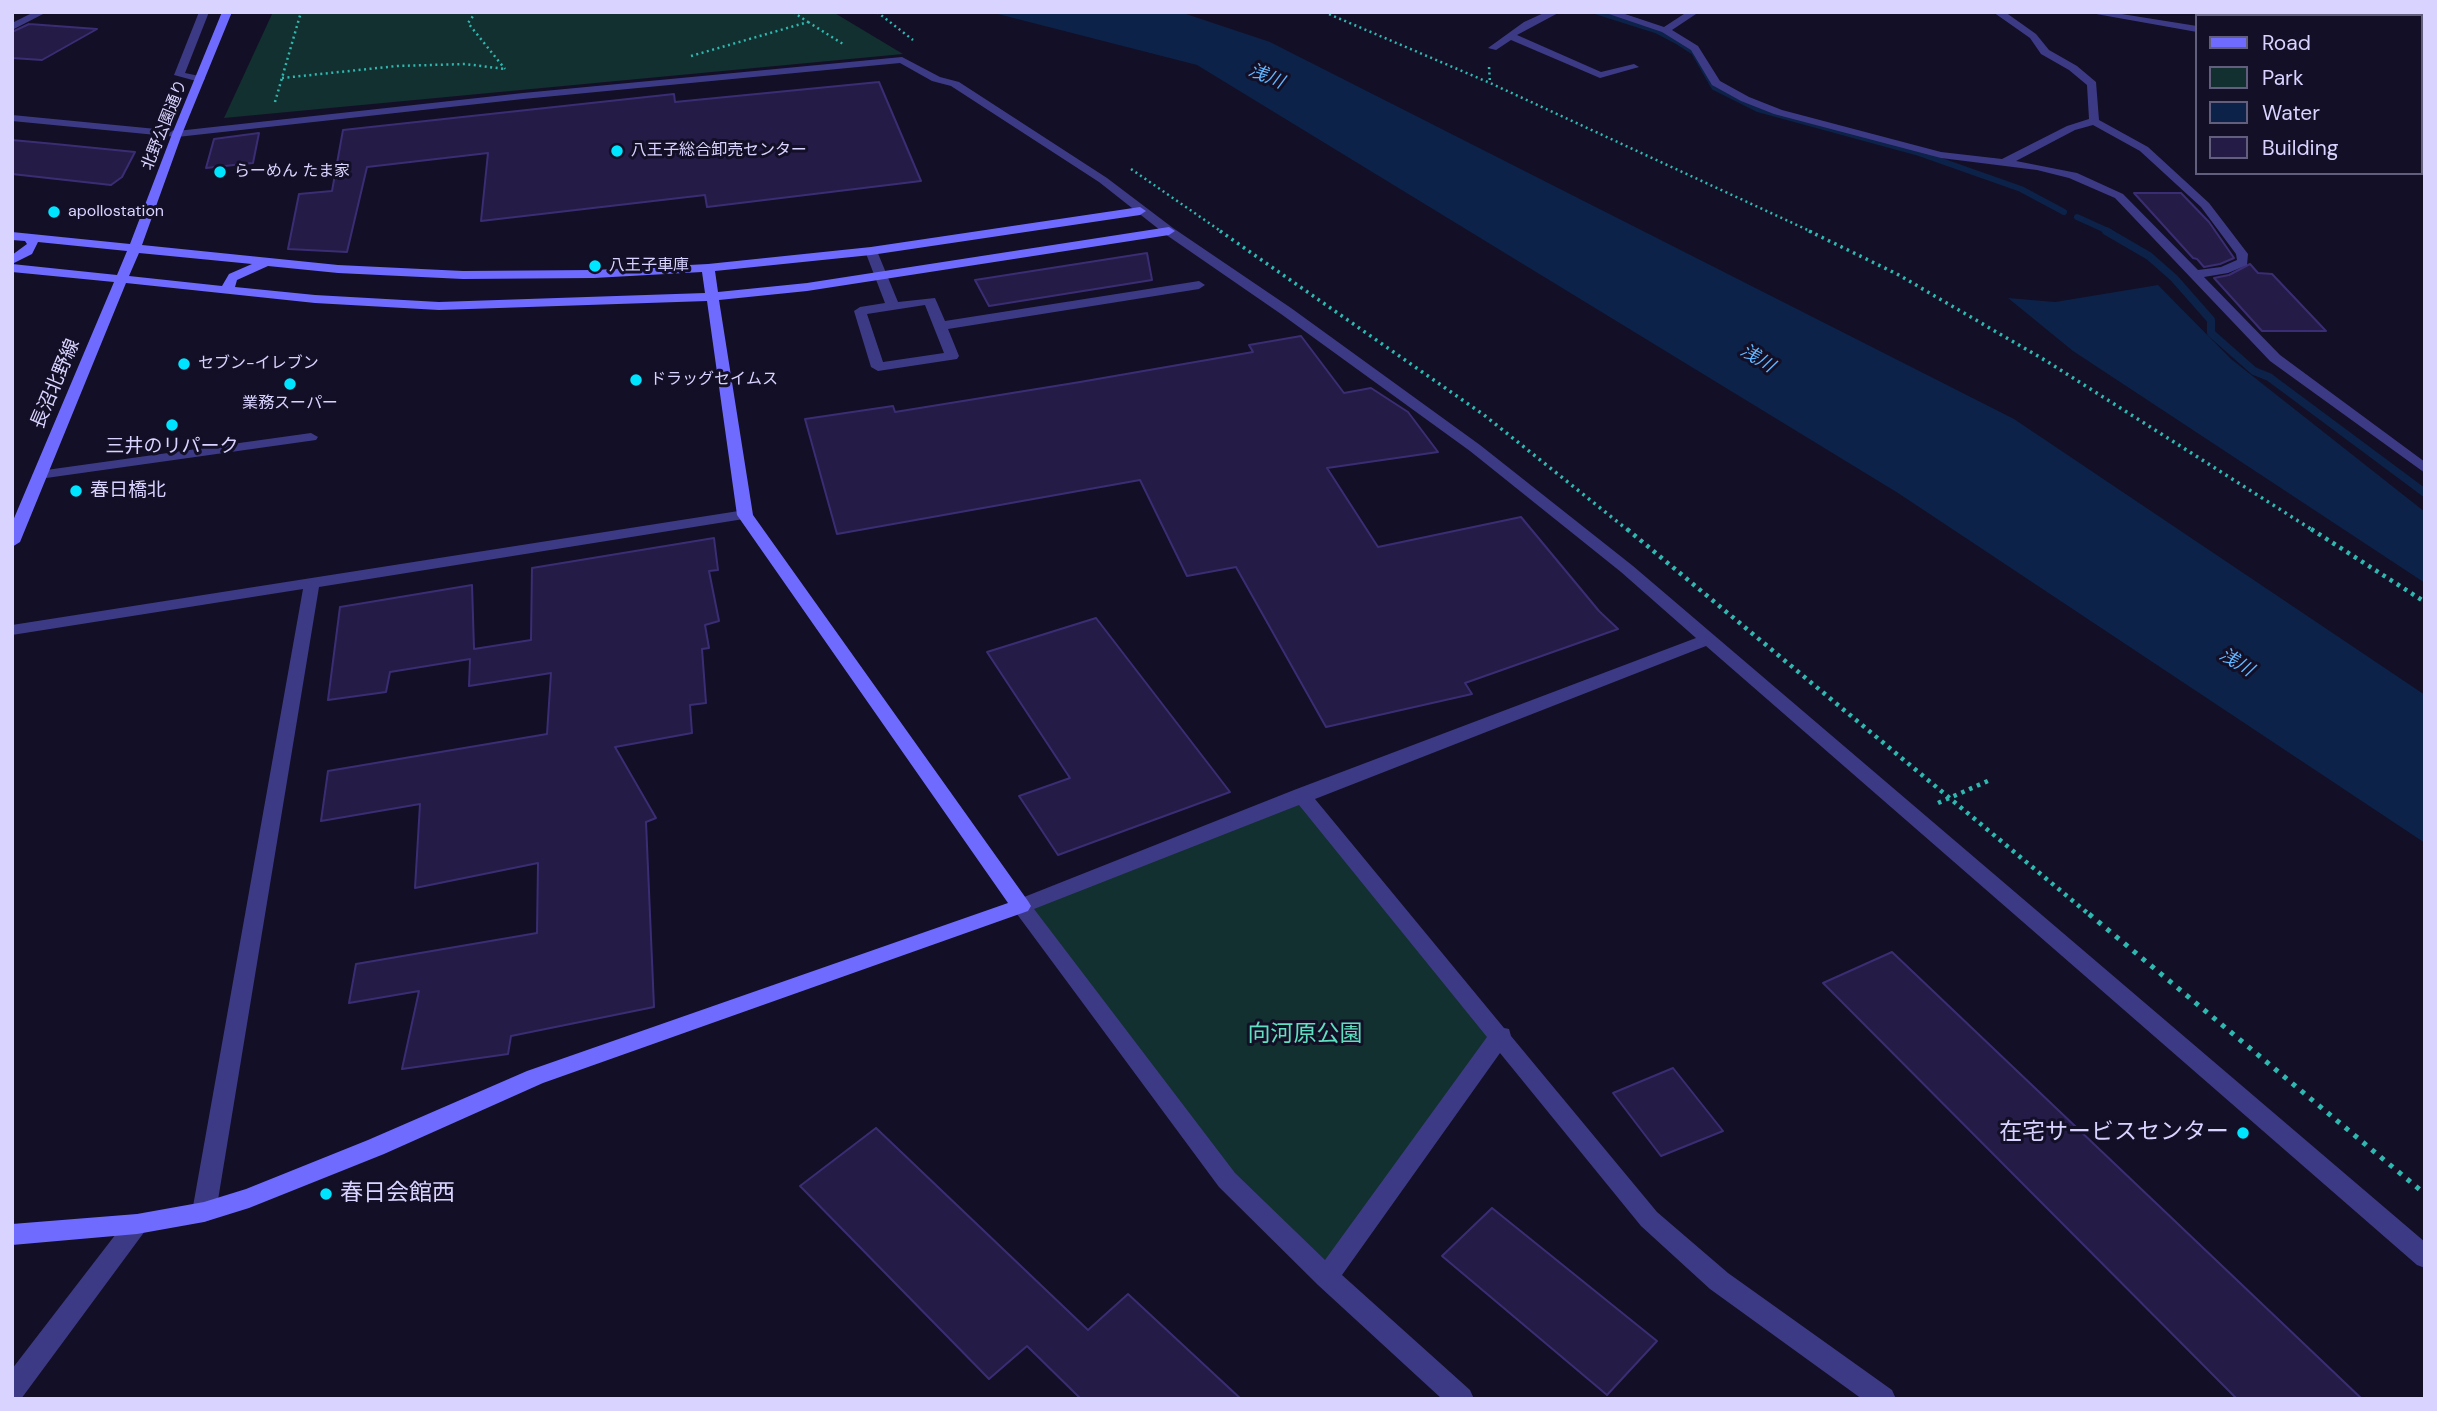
<!DOCTYPE html>
<meta charset="utf-8">
<style>
body{margin:0}
#map{position:relative;width:2437px;height:1411px;overflow:hidden;background:#130f26;font-family:"DM Sans",sans-serif}
canvas{display:block}
.frame{position:absolute;inset:0;border:14px solid #d9d4ff;pointer-events:none}
.legend{position:absolute;left:2195px;top:14px;width:228px;height:161px;box-sizing:border-box;background:#130f26;border:2px solid #625e7d;margin:0;padding:9px 12px;list-style:none;font-size:21px;color:#d9d4ff}
.legend li{display:flex;align-items:center;gap:14px;height:35px}
.legend b{width:35px;border:2px solid #625e7d}
</style>
<div id="map">
<canvas width="2437" height="1411"></canvas>
<div class="frame"></div>
<ul class="legend">
<li><b style="height:9px;background:#6f6bff"></b>Road</li>
<li><b style="height:19px;background:#12302f"></b>Park</li>
<li><b style="height:19px;background:#0c2248"></b>Water</li>
<li><b style="height:19px;background:#241b47"></b>Building</li>
</ul>
</div>
<script>
const c = document.querySelector('canvas').getContext('2d');
c.lineJoin = 'round';
function paint(path, color) {
  c.fillStyle = color;
  c.fill(path, 'evenodd');
}
function poly(rows) {
  const path = new Path2D();
  for (const r of rows) {
    path.moveTo(r[0], r[1]);
    for (let i = 2; i < r.length; i += 2) path.lineTo(r[i], r[i + 1]);
  }
  return path;
}
function trace(path, color, width, dash) {
  c.strokeStyle = color;
  c.lineWidth = width;
  c.lineCap = dash ? 'butt' : 'round';
  c.setLineDash(dash || []);
  c.stroke(path);
}
function drawText(font, color, halo, rows, align = 'center') {
  c.font = font + ' "DM Sans","Noto Sans JP",sans-serif';
  c.lineWidth = 6;
  c.setLineDash([]);
  c.textBaseline = 'middle';
  c.strokeStyle = halo;
  c.fillStyle = color;
  for (const [text, x, y, turn = 0] of rows) {
    c.save();
    c.translate(x, y);
    c.rotate((+turn || 0) * Math.PI / 180);
    c.textAlign = isNaN(turn) ? turn : align;
    if (halo) c.strokeText(text, 0, 0);
    c.fillText(text, 0, 0);
    c.restore();
  }
}
paint(poly([
 [273,12,833,12,903,54,224,118],
 [1301,795,1501,1035,1327,1277,1227,1180,1021,906]
]), '#12302f');
paint(poly([
 [990,12,1180,12,1270,42,2014,419,2425,695,2425,843,1898,493,1197,65],
 [2158,285,2231,359,2425,512,2425,583,2073,351,2008,298,2055,302]
]), '#0c2248');
trace(poly([
 [1598,12,1658,31,1677,41,1694,52,1714,87,1758,109,1916,152,2021,189,2064,212],
 [2077,217,2110,232]
]), '#0c2248', 6);
trace(poly([
 [2106,231,2149,256,2174,278,2211,320,2211,333,2254,371,2269,377,2425,493]
]), '#0c2248', 8);
const building = poly([
 [29,24,97,29,42,60,12,58,12,32,29,24],
 [879,82,921,181,707,207,705,195,481,221,488,153,367,167,347,252,288,249,299,194,332,191,343,130,674,94,675,102,879,82],
 [259,133,253,163,206,168,214,139,259,133],
 [12,140,55,144,135,152,122,177,111,185,12,174,12,140],
 [2134,193,2181,193,2209,222,2234,258,2220,264,2204,267,2197,259,2193,258,2134,193],
 [1147,253,1152,280,989,306,975,280,1147,253],
 [2250,264,2258,273,2272,274,2326,331,2262,331,2214,278,2229,275,2250,264],
 [1301,336,1344,393,1371,388,1408,412,1438,452,1327,468,1378,547,1521,517,1599,611,1618,629,1465,683,1472,694,1326,727,1236,567,1187,576,1140,480,837,534,805,419,893,406,895,412,1080,382,1253,352,1249,345,1301,336],
 [714,538,718,570,709,571,719,621,705,625,709,648,702,649,706,703,690,705,692,733,615,747,656,818,646,822,654,1007,511,1036,508,1054,402,1069,419,991,349,1003,356,964,537,933,538,863,415,888,420,804,321,821,328,771,547,734,551,673,469,686,470,659,390,672,386,692,328,700,340,607,472,585,474,649,531,640,532,568,714,538],
 [1096,618,1230,792,1058,855,1019,796,1070,778,987,652,1096,618],
 [1892,952,2362,1399,2237,1399,1823,983,1892,952],
 [1673,1068,1723,1131,1661,1156,1613,1093,1673,1068],
 [876,1128,1088,1330,1128,1294,1241,1399,1081,1399,1027,1346,989,1379,800,1186,876,1128],
 [1492,1208,1657,1341,1607,1395,1442,1256,1492,1208]
]);
paint(building, '#241b47');
trace(building, '#3b2d73', 2);
trace(poly([
 [350,12,404,12],
 [476,12,468,23,505,69],
 [877,12,913,40],
 [1324,12,1490,83,1812,232],
 [808,22,843,44],
 [691,56,808,22,793,12],
 [1489,67,1490,83],
 [282,78,397,66,465,64,505,69],
 [275,102,301,12],
 [1131,169,1222,232]
]), '#2fb8b0', 2.5, [2, 3.5]);
trace(poly([
 [1220,231,1484,415,1629,531],
 [1809,231,1897,274,2048,362,2314,531]
]), '#2fb8b0', 3.5, [2.5, 4.5]);
trace(poly([
 [1627,529,2091,916],
 [2311,529,2425,602],
 [1938,803,1990,780]
]), '#2fb8b0', 4.5, [3.5, 5]);
trace(poly([
 [2089,914,2425,1194]
]), '#2fb8b0', 5, [4.5, 7]);
paint(poly([
 [871,247,877,251,898,302,935,298,945,321,1199,281,1205,285,1199,289,948,329,959,356,957,359,878,371,871,367,854,311,860,307,885,303,865,251,871,247],
 [925,305,944,353,883,362,867,314,925,305]
]), '#3d3a85');
paint(poly([
 [34,12,47,12,12,30,12,23,34,12],
 [199,12,209,12,185,73,204,77,205,79,200,82,174,75,199,12],
 [1546,12,1560,12,1517,35,1601,72,1634,64,1639,67,1600,78,1511,40,1496,50,1488,48,1524,22,1546,12],
 [1603,12,1619,12,1664,27,1687,12,1699,12,1672,30,1698,46,1720,81,1749,97,1782,110,1941,152,2002,159,2067,126,2089,119,2087,85,2069,70,2041,54,2030,38,1993,12,2005,12,2036,34,2049,50,2077,66,2096,82,2099,120,2148,147,2209,203,2248,254,2247,265,2228,273,2204,277,2280,355,2425,462,2425,473,2270,361,2115,198,2069,178,2037,170,1941,158,1774,114,1741,101,1712,85,1691,50,1662,32,1603,12],
 [2093,125,2140,151,2201,207,2236,254,2237,260,2221,267,2198,270,2123,194,2077,173,2016,161,2075,130,2093,125],
 [2085,12,2109,12,2197,26,2197,32,2085,12],
 [2316,12,2326,12,2329,16,2319,16,2316,12],
 [902,57,940,77,959,82,1107,178,1173,228,1291,308,1480,445,1633,566,2425,1242,2425,1268,2417,1265,1706,646,1315,799,1504,1028,1509,1029,1511,1036,1657,1212,1728,1273,1892,1390,1896,1399,1862,1399,1710,1289,1641,1226,1500,1053,1342,1275,1470,1390,1474,1399,1442,1399,1318,1285,1219,1187,1011,906,1014,901,1294,790,1696,638,1621,572,1470,451,1281,314,1165,234,1099,182,951,86,932,81,900,63,523,99,177,137,12,121,12,115,177,131,523,93,902,57],
 [1299,805,1487,1037,1325,1260,1235,1173,1034,909,1299,805],
 [2421,111,2425,112,2425,119,2421,118,2421,111],
 [311,433,318,437,316,440,39,479,32,475,39,471,311,433],
 [745,510,750,512,753,515,750,518,319,587,216,1212,212,1219,204,1222,196,1219,192,1212,303,589,12,635,12,625,745,510],
 [137,1214,145,1217,149,1224,145,1231,21,1399,12,1399,12,1369,129,1217,137,1214]
]), '#3d3a85');
paint(poly([
 [222,12,232,12,182,134,142,245,338,265,463,271,594,270,708,264,871,247,1140,207,1146,211,1140,215,871,255,715,271,718,292,807,283,1169,227,1175,231,1169,235,807,291,719,300,753,515,1028,901,1031,906,1028,911,543,1083,384,1154,249,1208,204,1222,137,1234,12,1245,12,1224,137,1214,204,1202,246,1189,368,1140,527,1071,1008,903,737,515,707,301,439,310,315,303,126,283,20,542,12,547,12,523,114,282,12,272,12,264,117,275,127,251,38,242,32,254,12,264,12,255,27,244,25,241,12,240,12,232,130,244,172,134,222,12],
 [139,253,252,264,229,274,222,286,129,276,139,253],
 [268,266,338,273,463,279,594,278,702,272,705,293,439,302,315,295,235,287,237,280,268,266]
]), '#6f6bff');
for (const [x, y, r, color] of [
 [617,151,7,"#00e5ff"],
 [220,172,7,"#00e5ff"],
 [54,212,7,"#00e5ff"],
 [595,266,7,"#00e5ff"],
 [184,364,7,"#00e5ff"],
 [636,380,7,"#00e5ff"],
 [290,384,7,"#00e5ff"],
 [172,425,7,"#00e5ff"],
 [76,491,7,"#00e5ff"],
 [2243,1133,7,"#00e5ff"],
 [326,1194,7,"#00e5ff"]
]) {
  const dot = new Path2D();
  dot.arc(x, y, r, 0, 2 * Math.PI);
  c.fillStyle = color;
  c.fill(dot);
  trace(dot, '#130f26', 2.5);
}
drawText('16px', '#d9d4ff', '#130f26', [
 ["北野公園通り",165,125,-68]
]);
drawText('16px', '#d9d4ff', '#130f26', [
 ["八王子総合卸売センター",631,151],
 ["らーめん たま家",234,172],
 ["apollostation",68,212],
 ["八王子車庫",609,266],
 ["セブン-イレブン",198,364],
 ["ドラッグセイムス",650,380],
 ["業務スーパー",290,404,"center"]
], 'left');
drawText('italic 18px', '#62b6ff', '#130f26', [
 ["浅川",1266,77,23],
 ["浅川",1757,359,32],
 ["浅川",2236,663,32]
]);
drawText('19px', '#d9d4ff', '#130f26', [
 ["長沼北野線",56,384,-67]
]);
drawText('19px', '#d9d4ff', '#130f26', [
 ["三井のリパーク",172,447],
 ["春日橋北",90,491,"left"]
]);
drawText('23px', '#5fe0c0', '#130f26', [
 ["向河原公園",1305,1035]
]);
drawText('23px', '#d9d4ff', '#130f26', [
 ["在宅サービスセンター",2229,1133],
 ["春日会館西",340,1194,"left"]
], 'right');
</script>
